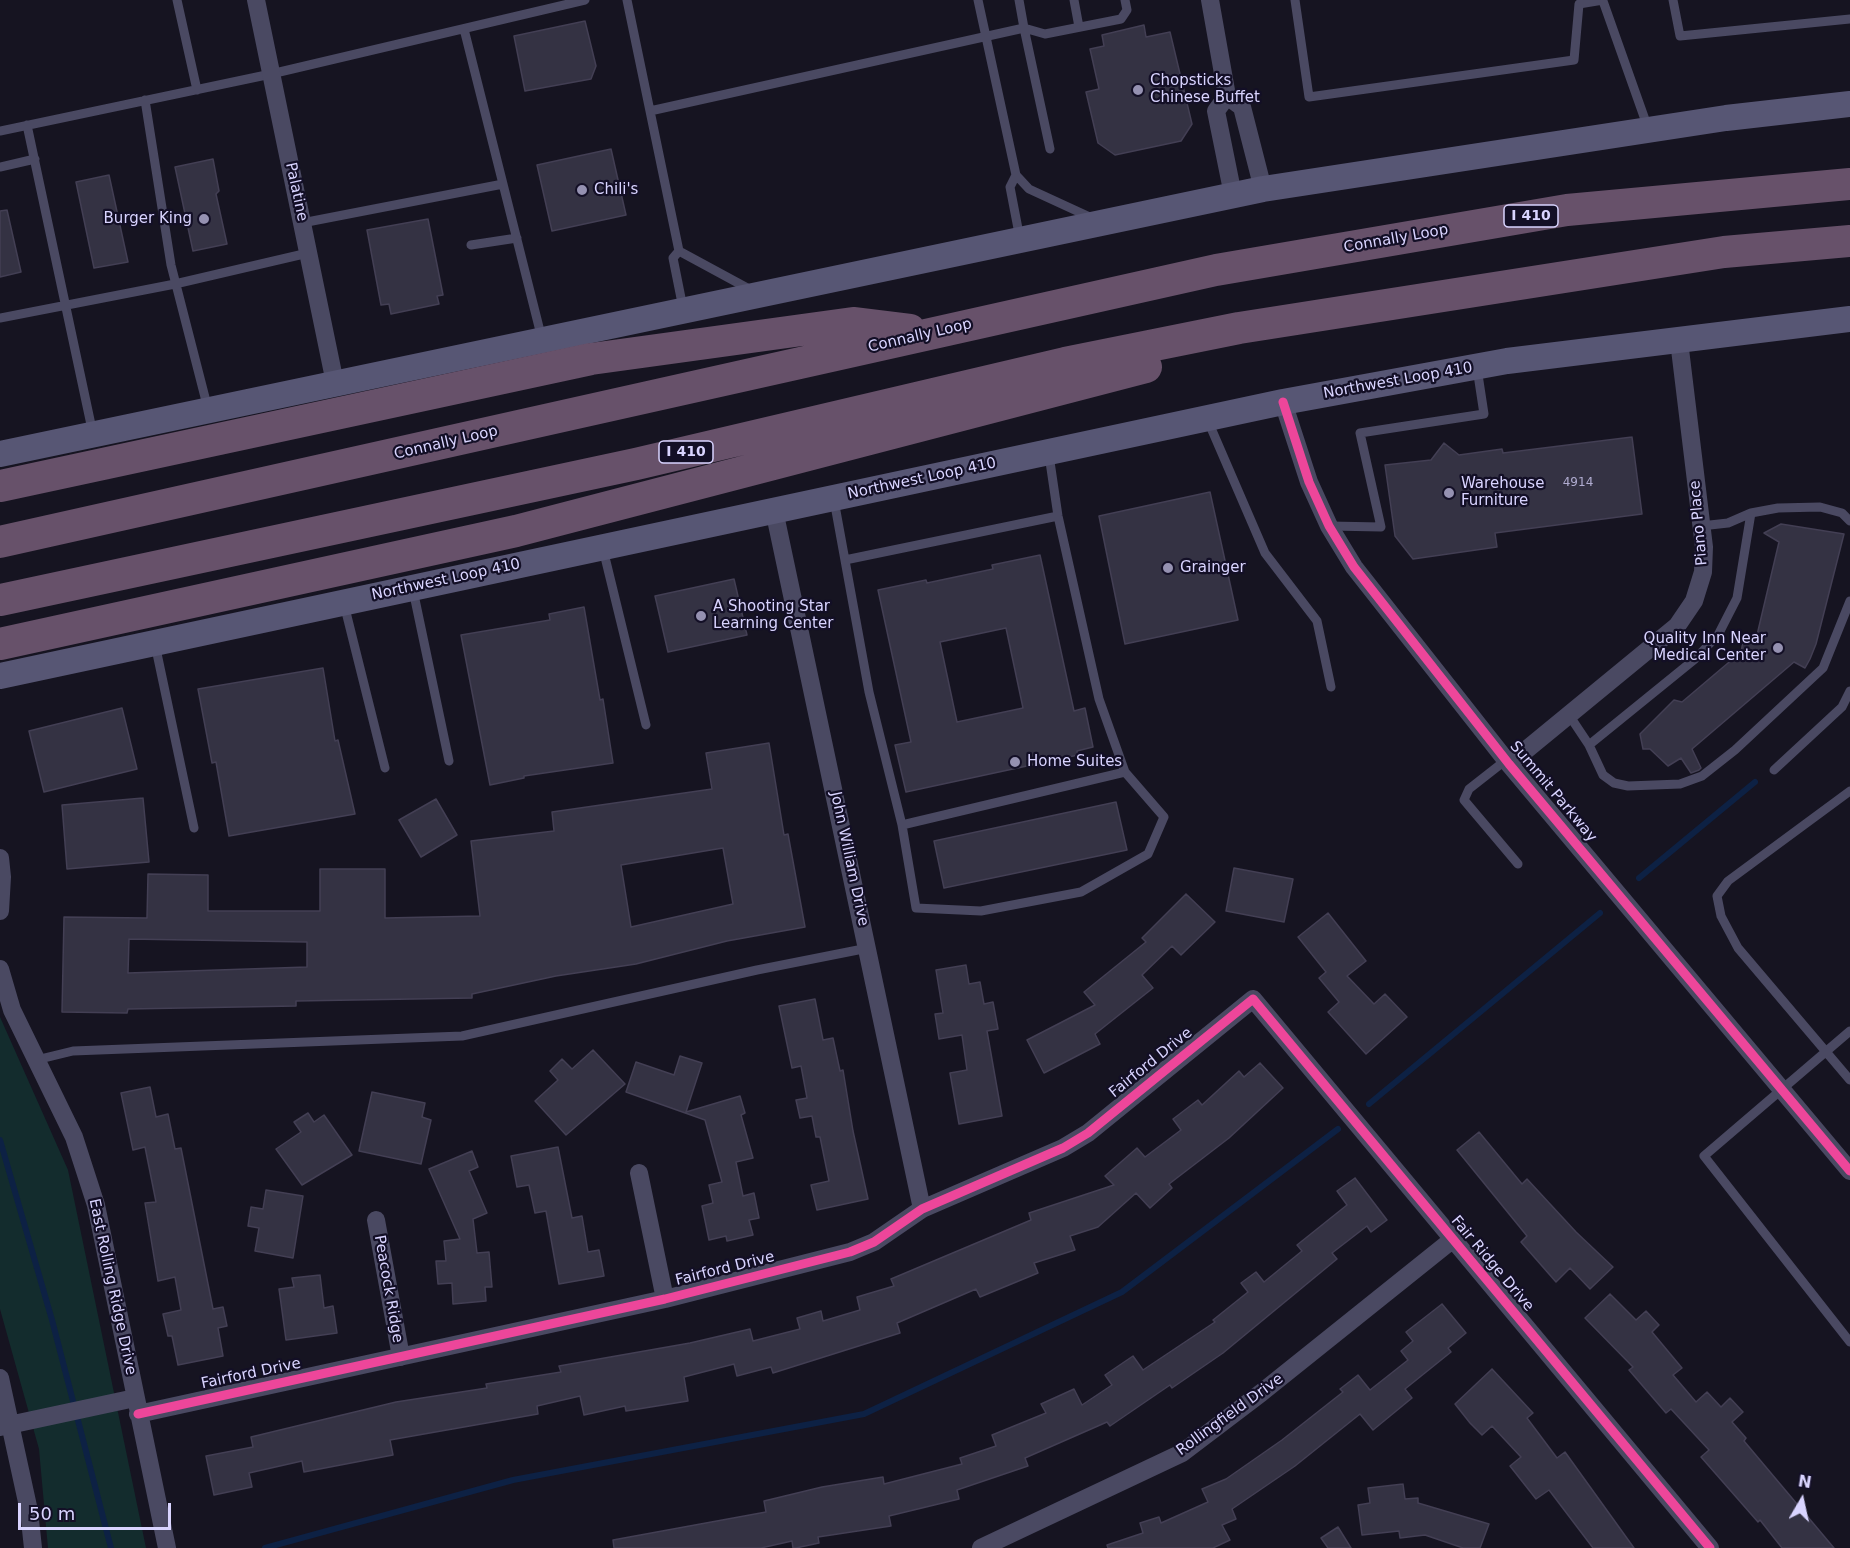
<!DOCTYPE html>
<style>
body{margin:0}
#map{position:relative;width:1850px;height:1548px;overflow:hidden;background:#161421;font-family:"DejaVu Sans",sans-serif}
canvas{display:block}
.north{position:absolute;left:1772px;top:1470px;width:60px;height:60px;-webkit-text-stroke:4px #130f26;paint-order:stroke;rotate:9deg;font-size:16px;font-weight:700;line-height:24px;text-align:center;color:#d9d4ff}
.north::after{content:'';display:block;margin:auto;width:21px;height:27px;background:#d9d4ff;clip-path:polygon(50% 0,100% 100%,50% 72%,0 100%)}
.scale{position:absolute;left:18px;top:1503px;width:153px;height:27px;box-sizing:border-box;border:3px solid #d9d4ff;border-top:0;padding-left:8px;font-size:18px;line-height:21px;white-space:nowrap;color:#d9d4ff;-webkit-text-stroke:4px #130f26;paint-order:stroke}
</style>
<div id="map">
<canvas width="1850" height="1548"></canvas>
<div class="north">N</div>
<div class="scale">50 m</div>
</div>
<script>
const c = document.querySelector('canvas').getContext('2d');
c.lineJoin = 'round';
function paint(path, color) {
  c.fillStyle = color;
  c.fill(path, 'evenodd');
}
function poly(rows) {
  const path = new Path2D();
  for (const r of rows) {
    path.moveTo(r[0], r[1]);
    for (let i = 2; i < r.length; i += 2) path.lineTo(r[i], r[i + 1]);
  }
  return path;
}
function trace(path, color, width, dash) {
  c.strokeStyle = color;
  c.lineWidth = width;
  c.lineCap = dash ? 'butt' : 'round';
  c.setLineDash(dash || []);
  c.stroke(path);
}
function drawText(font, color, halo, rows, align = 'center') {
  c.font = font + ' "DejaVu Sans",sans-serif';
  c.lineWidth = 4.5;
  c.setLineDash([]);
  c.textBaseline = 'middle';
  c.strokeStyle = halo;
  c.fillStyle = color;
  for (const [text, x, y, turn = 0] of rows) {
    c.save();
    c.translate(x, y);
    c.rotate((+turn || 0) * Math.PI / 180);
    c.textAlign = isNaN(turn) ? turn : align;
    if (halo) c.strokeText(text, 0, 0);
    c.fillText(text, 0, 0);
    c.restore();
  }
}
paint(poly([
 [0,1017,68,1170,146,1548,48,1548,39,1449,0,1309]
]), '#132c2d');
trace(poly([
 [1639,878,1755,782],
 [1369,1104,1600,913],
 [0,1140,52,1320,111,1548],
 [265,1548,513,1480,864,1414,1122,1292,1338,1129]
]), '#0d2144', 6);
const building = poly([
 [585,21,596,66,591,79,525,91,514,36,585,21],
 [1144,25,1146,37,1170,32,1192,124,1181,141,1115,155,1098,143,1086,92,1099,89,1090,49,1104,46,1102,35,1144,25],
 [611,149,626,215,552,231,537,165,611,149],
 [213,159,219,191,216,194,227,244,193,251,175,167,213,159],
 [109,175,128,262,94,268,76,182,109,175],
 [7,210,21,272,0,277,0,211,7,210],
 [428,219,443,295,437,296,439,304,391,314,389,304,381,305,367,230,428,219],
 [1632,437,1642,514,1495,533,1497,547,1413,559,1395,536,1385,465,1431,460,1444,443,1459,455,1502,449,1503,453,1632,437],
 [1210,492,1238,620,1125,644,1099,516,1210,492],
 [1781,524,1844,534,1816,644,1810,659,1805,668,1794,662,1692,749,1701,768,1699,770,1691,773,1681,758,1668,766,1650,749,1643,749,1640,734,1674,700,1682,702,1741,652,1743,642,1749,635,1757,635,1779,542,1764,533,1781,524],
 [1040,555,1074,711,1085,708,1093,747,1077,751,1078,755,906,792,895,745,911,742,878,590,926,580,927,583,993,569,992,565,1040,555],
 [1006,628,1023,708,957,722,940,642,1006,628],
 [734,579,747,635,668,652,655,596,734,579],
 [584,607,600,700,603,699,613,763,524,776,524,778,490,785,461,635,550,620,549,614,584,607],
 [323,668,335,741,338,740,355,814,229,836,216,762,212,763,198,689,323,668],
 [122,708,137,769,44,792,29,731,122,708],
 [769,743,784,835,788,834,805,927,727,941,636,964,556,976,472,994,472,998,296,1001,296,1006,128,1009,127,1013,62,1012,64,917,147,918,148,874,208,875,208,911,320,911,320,869,385,869,385,918,480,916,471,841,554,831,552,812,712,789,706,753,769,743],
 [723,848,733,904,631,927,621,865,723,848],
 [129,939,307,942,307,967,128,973,129,939],
 [143,798,149,862,67,869,62,805,143,798],
 [436,799,457,835,421,857,399,820,436,799],
 [1116,802,1127,850,944,888,934,841,1116,802],
 [1234,868,1293,879,1284,922,1226,911,1234,868],
 [1186,894,1215,922,1181,955,1172,946,1142,975,1153,988,1095,1034,1100,1044,1044,1073,1027,1040,1095,1005,1084,992,1146,942,1142,938,1186,894],
 [1328,913,1366,961,1347,976,1374,1004,1385,994,1407,1017,1366,1054,1328,1012,1339,1002,1319,978,1326,972,1298,937,1328,913],
 [966,965,969,984,980,982,984,1004,993,1002,998,1029,987,1031,1002,1116,959,1124,950,1073,967,1070,962,1035,939,1039,935,1014,943,1013,936,970,966,965],
 [815,999,823,1040,833,1038,840,1071,843,1070,853,1131,868,1199,817,1210,811,1185,829,1181,820,1137,816,1137,812,1116,800,1118,796,1100,807,1098,801,1066,792,1068,779,1006,815,999],
 [593,1050,625,1084,566,1135,535,1101,558,1080,550,1071,562,1059,572,1069,593,1050],
 [680,1056,702,1063,686,1112,740,1096,745,1113,741,1115,753,1158,736,1162,743,1196,754,1193,759,1218,749,1220,753,1235,727,1241,726,1236,709,1240,702,1206,713,1203,709,1185,722,1182,705,1120,626,1092,636,1062,674,1075,680,1056],
 [1260,1063,1283,1088,1229,1138,1169,1184,1172,1188,1150,1208,1136,1193,1098,1227,1070,1236,1075,1250,1034,1263,1038,1273,980,1297,976,1289,897,1323,900,1333,773,1373,771,1367,737,1376,734,1364,684,1377,688,1401,626,1411,625,1406,584,1415,580,1396,537,1406,538,1414,390,1440,393,1455,304,1472,302,1461,249,1473,252,1487,214,1495,206,1456,253,1447,251,1437,396,1402,487,1388,486,1384,561,1372,559,1366,690,1343,750,1329,753,1341,800,1329,797,1318,821,1311,823,1321,860,1310,857,1297,894,1286,891,1279,1031,1220,1029,1213,1114,1185,1105,1176,1137,1148,1145,1157,1181,1130,1173,1119,1198,1100,1202,1105,1239,1071,1244,1077,1260,1063],
 [150,1087,156,1117,168,1114,175,1149,181,1148,213,1309,223,1307,227,1326,218,1328,223,1356,178,1365,172,1336,168,1336,163,1314,181,1310,175,1277,158,1281,145,1203,156,1202,145,1147,133,1150,121,1093,150,1087],
 [372,1092,425,1103,422,1117,431,1120,421,1164,359,1151,372,1092],
 [308,1113,314,1122,324,1115,352,1155,302,1185,276,1149,301,1132,294,1122,308,1113],
 [1479,1132,1522,1184,1527,1179,1576,1232,1613,1267,1590,1289,1570,1268,1556,1282,1521,1242,1527,1236,1457,1150,1479,1132],
 [558,1147,572,1218,582,1216,588,1252,599,1250,604,1276,559,1284,546,1211,535,1213,529,1185,517,1187,511,1156,558,1147],
 [472,1151,478,1167,469,1171,487,1213,473,1219,477,1253,489,1252,492,1287,485,1287,486,1301,453,1304,452,1283,438,1284,436,1261,446,1261,444,1241,460,1239,429,1169,472,1151],
 [1355,1178,1387,1220,1371,1232,1367,1226,1332,1253,1337,1259,1223,1353,1172,1388,1170,1385,1110,1426,1107,1422,1025,1458,1028,1466,957,1490,959,1499,889,1516,891,1526,818,1537,819,1543,796,1548,793,1548,792,1541,761,1548,614,1548,613,1540,766,1512,764,1501,822,1487,883,1477,884,1484,962,1464,960,1458,996,1446,992,1435,1046,1413,1041,1404,1074,1389,1082,1405,1112,1385,1105,1375,1133,1356,1143,1370,1215,1322,1213,1320,1248,1292,1241,1283,1256,1272,1264,1282,1302,1251,1297,1245,1347,1205,1337,1191,1355,1178],
 [266,1190,303,1196,293,1258,255,1251,259,1228,248,1226,251,1207,263,1209,266,1190],
 [320,1275,324,1308,333,1306,337,1333,286,1340,279,1289,294,1287,292,1278,320,1275],
 [1610,1294,1636,1320,1646,1311,1659,1325,1652,1332,1682,1368,1673,1375,1696,1402,1707,1392,1721,1407,1730,1398,1743,1412,1732,1422,1746,1438,1744,1441,1834,1548,1782,1548,1760,1520,1758,1522,1701,1457,1709,1450,1671,1409,1666,1413,1629,1370,1633,1367,1585,1318,1610,1294],
 [1442,1304,1466,1333,1448,1348,1451,1352,1405,1389,1412,1398,1373,1430,1360,1414,1295,1466,1232,1509,1236,1519,1222,1525,1230,1540,1213,1548,1108,1548,1107,1545,1143,1533,1140,1523,1159,1517,1161,1523,1208,1502,1202,1489,1226,1479,1282,1440,1343,1392,1340,1389,1358,1375,1370,1390,1408,1360,1401,1351,1413,1341,1406,1332,1442,1304],
 [1492,1369,1533,1413,1527,1418,1557,1458,1565,1452,1634,1548,1593,1548,1549,1490,1536,1499,1510,1466,1521,1457,1492,1426,1482,1435,1470,1423,1455,1404,1492,1369],
 [1403,1484,1405,1499,1418,1498,1418,1503,1489,1524,1480,1548,1463,1548,1425,1535,1400,1538,1399,1531,1362,1535,1358,1505,1370,1503,1368,1488,1403,1484],
 [1338,1527,1351,1548,1328,1548,1321,1538,1338,1527]
]);
paint(building, '#343243');
trace(building, '#433f54', 1.5);
trace(poly([
 [177,0,197,90],
 [627,0,679,251],
 [978,0,1016,175,1029,189,1092,218],
 [1074,0,1079,27],
 [1295,0,1309,97,1574,60,1579,4,1603,0],
 [1673,0,1680,36,1850,19],
 [1603,1,1648,128],
 [464,29,542,339],
 [145,100,171,265,208,409],
 [650,111,1024,28,1019,0],
 [27,125,93,434],
 [0,131,271,74,585,0],
 [1050,149,1024,28,1045,34,1121,19,1127,10,1125,0],
 [0,167,35,159],
 [1016,175,1010,187,1020,239],
 [302,223,503,184],
 [471,245,517,238],
 [679,251,751,290],
 [679,251,673,258,683,308],
 [0,318,175,284,308,253],
 [1208,421,1265,553,1317,621,1331,687],
 [834,500,869,692,902,825,916,908,981,911,1081,892,1148,854,1164,817,1125,772,1099,699,1058,516,1049,455],
 [1330,526,1381,527,1360,433,1484,414,1477,368],
 [1701,526,1728,523,1751,513,1778,508,1820,507,1842,513,1850,521],
 [603,549,646,725],
 [845,560,1058,516],
 [413,590,449,761],
 [344,604,385,768],
 [155,644,194,828],
 [1569,715,1589,745,1603,775,1614,783,1628,786,1680,784,1702,776,1735,750,1823,668,1850,601],
 [1589,745,1695,659,1718,635,1737,598,1751,513],
 [1506,760,1469,789,1464,800,1518,864],
 [1774,770,1842,707,1850,691],
 [1850,791,1728,881,1717,896,1721,916,1738,948,1850,1080],
 [902,825,1125,772],
 [1850,1031,1704,1156,1850,1342],
 [36,1060,73,1051,462,1036,757,970,868,948]
]), '#4a4962', 9);
trace(poly([
 [256,0,335,383],
 [1210,0,1227,96,1242,107,1263,189],
 [1227,96,1216,111,1233,195],
 [1283,402,1309,482,1329,526,1354,567,1509,764,1850,1171],
 [774,510,922,1209],
 [1509,764,1677,626,1694,601,1703,572,1704,547,1679,341],
 [0,858,2,877,0,911],
 [0,969,12,1010,74,1137,96,1205,167,1548],
 [639,1173,665,1299],
 [376,1220,401,1357],
 [0,1378,29,1511,33,1548],
 [138,1414,665,1299,850,1252,874,1242,922,1209,1063,1148,1088,1133,1253,999,1710,1548],
 [0,1427,135,1398],
 [981,1548,1182,1453,1261,1393,1452,1240]
]), '#4a4962', 18);
trace(poly([
 [0,454,1263,189,1726,118,1850,104],
 [0,676,1283,402,1507,361,1850,319]
]), '#575674', 26);
trace(poly([
 [0,486,591,359,853,323,910,330],
 [0,542,1216,270,1567,210,1850,184],
 [0,600,636,464,1065,363,1239,328,1724,252,1850,241],
 [0,644,516,531,1146,367]
]), '#67516a', 32);
trace(poly([
 [1283,402,1309,482,1329,526,1354,567,1509,764,1850,1171],
 [138,1414,665,1299,850,1252,874,1242,922,1209,1063,1148,1088,1133,1253,999,1710,1548]
]), '#ed469a', 9);
for (const [x, y, r, color] of [
 [1138,90,6,"#9591b1"],
 [582,190,6,"#9591b1"],
 [204,219,6,"#9591b1"],
 [1449,493,6,"#9591b1"],
 [1168,568,6,"#9591b1"],
 [701,616,6,"#9591b1"],
 [1778,648,6,"#9591b1"],
 [1015,762,6,"#9591b1"]
]) {
  const dot = new Path2D();
  dot.arc(x, y, r, 0, 2 * Math.PI);
  c.fillStyle = color;
  c.fill(dot);
  trace(dot, '#130f26', 2);
}
drawText('12px', '#b0acd0', null, [
 ["4914",1578,483]
]);
for (const [x, y, w] of [
 [1531,216,54],
 [686,452,54]
]) {
  const box = new Path2D();
  box.roundRect(x - w / 2, y - 11, w, 22, 4.5);
  c.fillStyle = '#130f26';
  c.fill(box);
  trace(box, '#d9d4ff', 1.5);
}
drawText('bold 14px', '#d9d4ff', null, [
 ["I 410",1531,216],
 ["I 410",686,452]
]);
drawText('15px', '#d9d4ff', '#130f26', [
 ["Chopsticks",1150,81],
 ["Chinese Buffet",1150,98],
 ["Chili's",594,190],
 ["Burger King",192,219,"right"],
 ["Warehouse",1461,484],
 ["Furniture",1461,501],
 ["Grainger",1180,568],
 ["A Shooting Star",713,607],
 ["Learning Center",713,624],
 ["Quality Inn Near",1766,639,"right"],
 ["Medical Center",1766,656,"right"],
 ["Home Suites",1027,762]
], 'left');
drawText('15px', '#d9d4ff', '#130f26', [
 ["Palatine",296,192,78],
 ["Connally Loop",1396,239,-10],
 ["Connally Loop",920,336,-13],
 ["Northwest Loop 410",1398,381,-10],
 ["Connally Loop",446,443,-13],
 ["Northwest Loop 410",922,479,-12],
 ["Piano Place",1699,523,-95],
 ["Northwest Loop 410",446,580,-12],
 ["Summit Parkway",1553,792,50],
 ["John William Drive",849,859,78],
 ["Fairford Drive",1151,1063,-39],
 ["Fair Ridge Drive",1492,1264,50],
 ["Fairford Drive",725,1269,-14],
 ["East Rolling Ridge Drive",112,1287,78],
 ["Peacock Ridge",388,1289,80],
 ["Fairford Drive",251,1374,-12],
 ["Rollingfield Drive",1230,1415,-36]
]);
</script>
